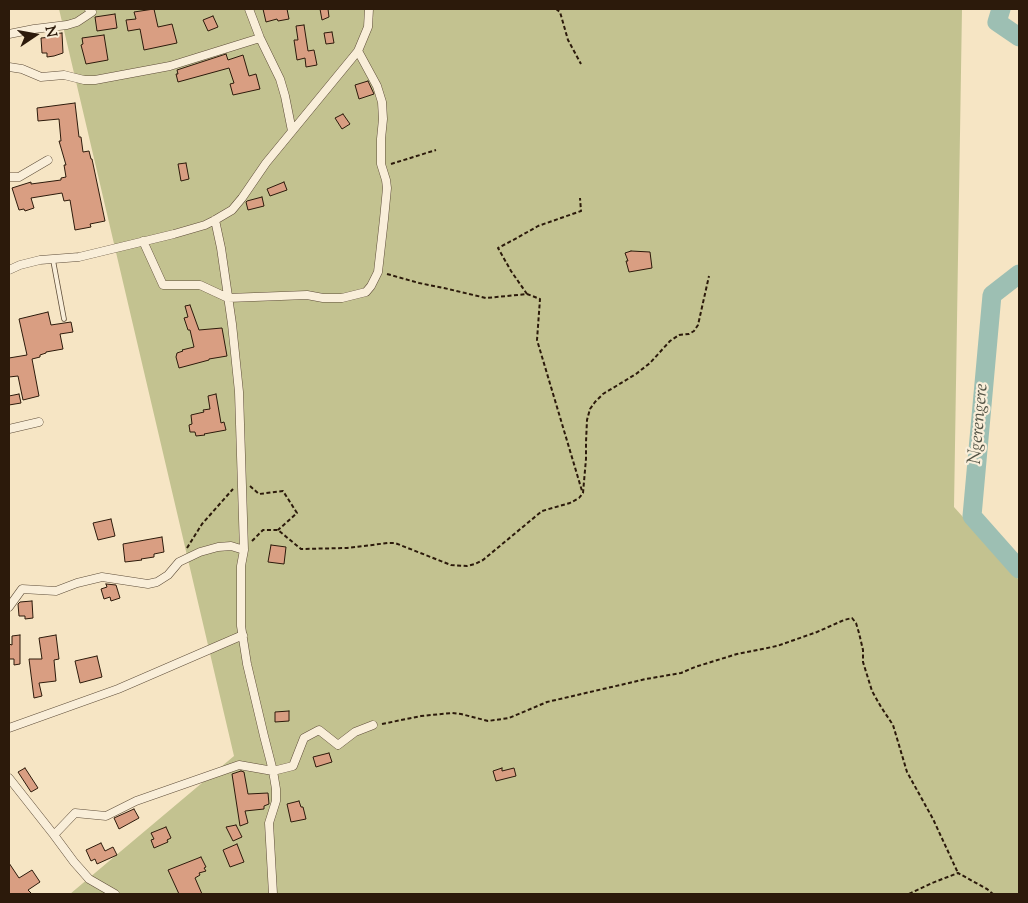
<!DOCTYPE html>
<style>
body{margin:0}
#map{position:relative;width:1028px;height:903px;overflow:hidden;background:#f6e5c4;font-family:"Sorts Mill Goudy",serif}
canvas{display:block}
.frame{position:absolute;inset:0;border:10px solid #2c1a0b;pointer-events:none}
.north{position:absolute;left:10px;top:10px;width:50px;height:50px;-webkit-text-stroke:4px #f9eed9;paint-order:stroke;rotate:78deg;font-size:14px;font-weight:700;line-height:20px;text-align:center;color:#2c1a0b}
.north::after{content:'';display:block;margin:auto;width:18px;height:22px;background:#2c1a0b;clip-path:polygon(50% 0,100% 100%,50% 72%,0 100%)}
</style>
<div id="map">
<canvas width="1028" height="903"></canvas>
<div class="frame"></div>
<div class="north">N</div>
</div>
<script>
const c = document.querySelector('canvas').getContext('2d');
c.lineJoin = 'round';
function paint(path, color) {
  c.fillStyle = color;
  c.fill(path, 'evenodd');
}
function poly(rows) {
  const path = new Path2D();
  for (const r of rows) {
    path.moveTo(r[0], r[1]);
    for (let i = 2; i < r.length; i += 2) path.lineTo(r[i], r[i + 1]);
  }
  return path;
}
function trace(path, color, width, dash) {
  c.strokeStyle = color;
  c.lineWidth = width;
  c.lineCap = dash ? 'butt' : 'round';
  c.setLineDash(dash || []);
  c.stroke(path);
}
function drawText(font, color, halo, rows, align = 'center') {
  c.font = font + ' "Sorts Mill Goudy",serif';
  c.lineWidth = 4.5;
  c.setLineDash([]);
  c.textBaseline = 'middle';
  c.strokeStyle = halo;
  c.fillStyle = color;
  for (const [text, x, y, turn = 0] of rows) {
    c.save();
    c.translate(x, y);
    c.rotate((+turn || 0) * Math.PI / 180);
    c.textAlign = isNaN(turn) ? turn : align;
    if (halo) c.strokeText(text, 0, 0);
    c.fillText(text, 0, 0);
    c.restore();
  }
}
paint(poly([
 [59,9,962,9,954,507,1019,580,1019,894,70,894,234,756]
]), '#c3c290');
trace(poly([
 [1001,9,997,22,1019,37],
 [1019,274,992,295,972,516,1019,569]
]), '#9dbfb3', 19);
const building = poly([
 [154,9,158,27,172,24,177,43,144,50,140,29,128,31,126,20,136,19,134,12,154,9],
 [263,9,287,9,289,19,278,21,277,19,266,22,263,9],
 [320,9,328,9,329,17,322,20,320,9],
 [115,14,117,28,97,31,95,17,115,14],
 [213,16,218,27,208,31,203,20,213,16],
 [304,25,308,51,314,50,317,65,306,67,305,58,297,60,294,40,298,40,296,26,304,25],
 [332,32,334,43,326,44,324,33,332,32],
 [62,33,63,53,54,56,47,57,47,53,42,53,41,38,52,37,52,34,62,33],
 [104,35,108,60,86,64,81,45,83,44,82,38,104,35],
 [226,54,228,60,243,55,249,76,256,74,260,89,233,95,230,84,234,83,229,68,178,82,176,74,178,74,177,70,226,54],
 [368,81,374,94,359,99,355,85,368,81],
 [75,103,79,137,81,137,83,152,89,151,91,159,92,159,105,221,90,224,91,227,75,230,70,200,64,201,62,193,31,198,34,208,25,211,24,209,19,210,12,188,31,182,31,184,61,180,61,178,66,177,64,165,66,165,59,141,61,141,59,119,38,121,37,108,75,103],
 [343,114,350,124,342,129,335,118,343,114],
 [186,163,189,179,181,181,178,164,186,163],
 [284,182,287,190,270,196,267,189,284,182],
 [262,197,264,206,248,210,246,202,247,201,262,197],
 [631,251,650,252,652,268,629,272,626,261,628,261,625,253,631,251],
 [190,305,199,330,222,328,227,356,209,359,209,360,179,368,176,357,177,353,183,351,182,350,194,347,190,330,188,330,184,318,188,317,185,306,190,305],
 [48,312,51,325,71,322,73,332,60,334,63,349,46,352,46,353,40,355,40,357,32,359,39,396,23,400,18,376,9,377,9,358,27,355,19,319,48,312],
 [19,394,21,403,9,405,9,396,19,394],
 [216,394,221,423,224,422,226,430,204,434,205,435,196,436,195,432,190,432,189,425,192,424,191,415,204,412,203,410,210,409,208,396,216,394],
 [111,519,115,536,98,540,93,523,111,519],
 [162,537,164,552,154,554,154,557,141,559,142,560,125,562,123,544,162,537],
 [271,545,286,547,284,564,268,562,271,545],
 [106,584,116,585,120,598,111,601,110,597,104,599,101,589,107,587,106,584],
 [32,601,33,618,25,619,25,616,19,616,18,604,20,602,32,601],
 [20,635,20,664,14,665,14,659,9,659,9,644,12,645,12,636,20,635],
 [56,635,59,659,54,660,56,681,39,683,42,696,34,698,29,659,42,659,39,638,56,635],
 [97,656,102,677,80,683,75,661,97,656],
 [289,711,289,721,275,722,275,712,289,711],
 [329,753,332,762,316,767,313,757,329,753],
 [25,768,38,788,31,792,18,772,25,768],
 [502,768,502,771,514,768,516,776,496,781,493,771,502,768],
 [241,771,244,772,248,794,268,793,269,804,264,806,264,809,245,811,248,823,240,826,232,774,241,771],
 [299,801,301,807,303,807,306,819,291,822,287,804,299,801],
 [134,809,139,818,119,829,114,818,134,809],
 [236,825,242,837,233,841,226,827,236,825],
 [166,827,171,838,167,840,168,842,154,848,151,840,154,839,151,833,166,827],
 [101,843,105,851,113,847,117,855,97,864,95,859,91,861,86,850,101,843],
 [237,844,244,862,230,867,223,850,237,844],
 [201,857,206,867,204,868,206,871,199,873,200,875,195,878,202,894,179,894,168,870,201,857],
 [9,863,19,878,32,870,40,882,28,890,32,894,9,894,9,863]
]);
paint(building, '#d99e82');
trace(building, '#2c1a0b', 1);
const service = poly([
 [53,260,64,319]
]);
const minor = poly([
 [249,9,260,38,280,79,285,96,292,131],
 [9,34,34,29,67,25,77,22,92,12,89,9],
 [9,67,22,69,41,77,64,75,84,80,95,80,170,66,260,38],
 [9,177,19,177,48,160],
 [215,220,221,248,232,324,239,392,244,550,241,566,241,626,247,664,264,736,273,771,276,789,276,801,269,823,273,894],
 [143,241,163,285,200,285,228,298,307,295,323,298,342,298,366,292,371,286,378,272,384,219,387,188,386,180,381,164,381,139,383,119,382,102,377,86,358,51],
 [9,270,20,265,40,260,79,257,174,234,205,225,215,220,232,210,242,198,266,163,358,51,368,27,369,9],
 [9,429,39,422],
 [9,607,22,589,56,591,77,583,102,577,148,584,157,582,168,575,179,562,200,552,218,547,231,546,244,550],
 [9,728,118,689,243,635],
 [9,778,54,835,74,862,82,871,89,879,115,894],
 [54,835,75,813,106,816,136,801,239,765,273,771,293,766,304,738,319,730,338,745,355,732,373,725]
]);
trace(service, '#5e4d39', 5.5);
trace(minor, '#5e4d39', 9);
trace(poly([
 [556,9,560,12,568,40,581,64],
 [391,164,436,150],
 [387,274,419,283,444,288,486,298,527,294,540,299,537,340,582,491],
 [527,294,511,271,498,248,517,238,538,226,581,211,580,198],
 [250,486,259,494,283,491,297,513,278,530],
 [252,541,263,530,278,530,301,549,347,548,388,543,395,543,451,565,467,566,475,564,483,560,542,511,570,503,579,498,583,493,586,459,586,442,587,420,590,409,595,402,603,394,636,374,650,363,670,341,679,335,689,334,694,331,698,325,709,276],
 [187,548,202,524,233,489],
 [382,724,421,716,452,713,461,714,488,721,509,718,547,702,646,679,681,673,695,667,737,654,777,646,817,632,844,620,852,618,856,623,859,633,863,650,863,662,872,691,881,707,893,725,907,772,933,819,958,873],
 [909,894,932,883,958,873,987,889,993,894]
]), '#2c1a0b', 2, [4, 2.5]);
trace(service, '#f9eed9', 4);
trace(minor, '#f9eed9', 8);
drawText('italic 19px', '#545446', '#f9eed9', [
 ["Ngerengere",980,424,-85]
]);
</script>
